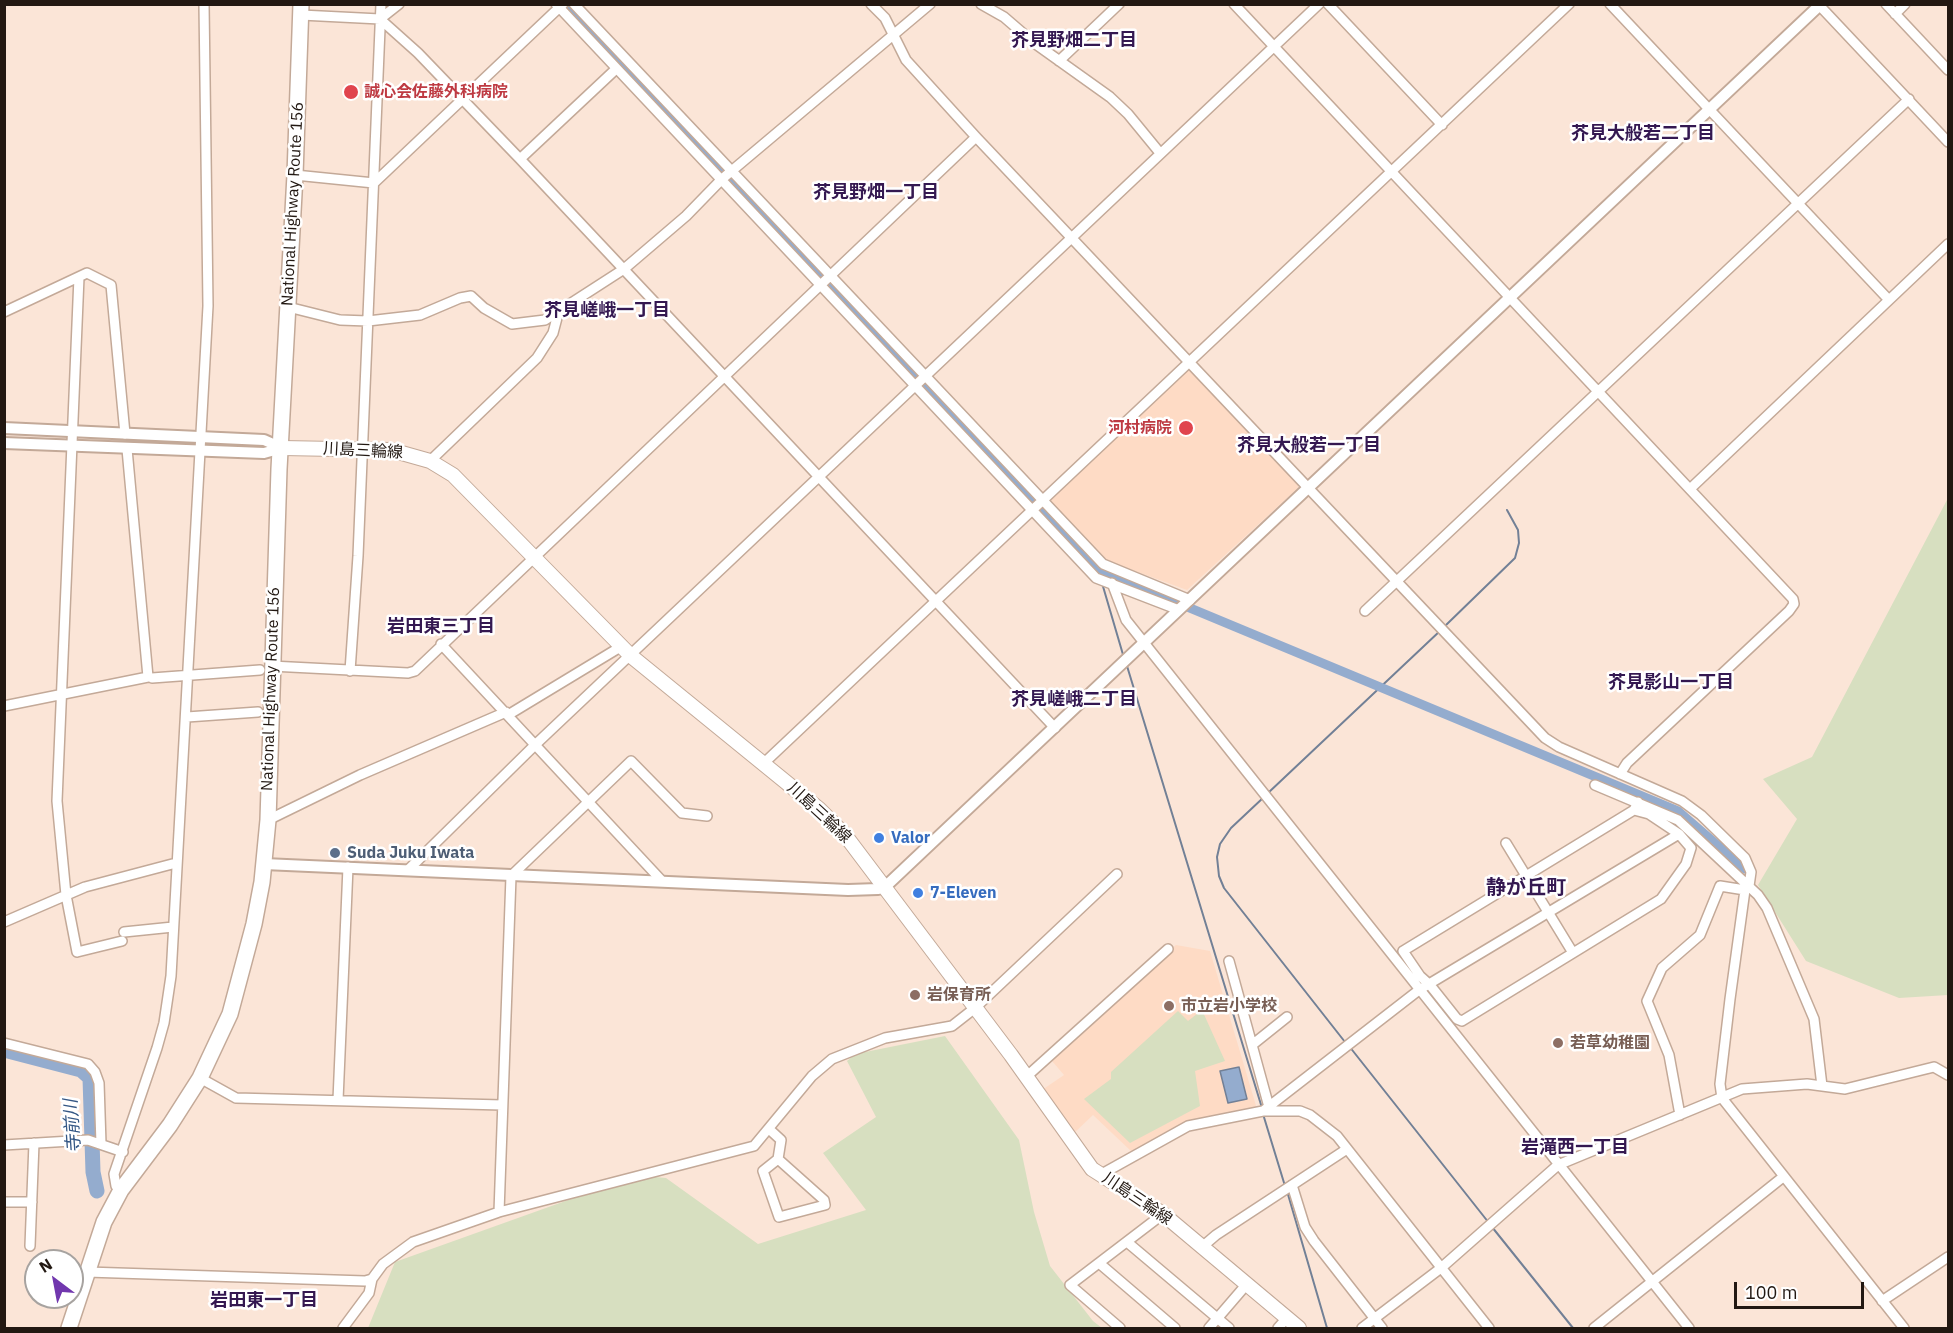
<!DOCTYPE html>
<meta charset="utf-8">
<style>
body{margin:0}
#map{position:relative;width:1953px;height:1333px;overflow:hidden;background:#fbe5d7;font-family:"IBM Plex Sans",sans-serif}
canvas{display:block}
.frame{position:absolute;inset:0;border:6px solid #221812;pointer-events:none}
.north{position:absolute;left:24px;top:1249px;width:60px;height:60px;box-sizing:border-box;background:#fff;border:2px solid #a7a3a0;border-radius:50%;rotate:328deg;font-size:16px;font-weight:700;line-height:24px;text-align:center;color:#221812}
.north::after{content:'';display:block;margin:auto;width:21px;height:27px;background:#7137ae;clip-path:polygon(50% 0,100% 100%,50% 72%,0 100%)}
.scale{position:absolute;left:1734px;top:1282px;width:130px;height:27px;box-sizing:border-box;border:3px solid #221812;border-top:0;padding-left:8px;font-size:18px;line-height:21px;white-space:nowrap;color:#221812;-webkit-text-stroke:4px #fff;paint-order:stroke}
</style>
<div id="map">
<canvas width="1953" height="1333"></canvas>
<div class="frame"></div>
<div class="north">N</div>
<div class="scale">100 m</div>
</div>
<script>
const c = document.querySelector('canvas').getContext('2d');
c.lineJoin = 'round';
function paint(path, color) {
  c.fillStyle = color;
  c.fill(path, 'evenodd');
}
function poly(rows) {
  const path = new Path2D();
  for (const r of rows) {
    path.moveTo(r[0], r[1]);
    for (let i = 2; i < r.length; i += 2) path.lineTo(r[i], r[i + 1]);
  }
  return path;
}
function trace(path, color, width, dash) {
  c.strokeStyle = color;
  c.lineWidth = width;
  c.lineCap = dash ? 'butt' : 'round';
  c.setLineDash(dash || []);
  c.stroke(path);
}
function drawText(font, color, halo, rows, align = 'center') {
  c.font = font + ' "IBM Plex Sans","Noto Sans JP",sans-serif';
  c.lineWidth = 5;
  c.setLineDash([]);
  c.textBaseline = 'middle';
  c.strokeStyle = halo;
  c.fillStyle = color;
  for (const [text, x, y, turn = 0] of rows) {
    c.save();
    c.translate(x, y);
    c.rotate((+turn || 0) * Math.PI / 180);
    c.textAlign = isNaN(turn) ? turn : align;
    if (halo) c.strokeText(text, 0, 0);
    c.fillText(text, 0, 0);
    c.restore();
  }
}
paint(poly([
 [1191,370,1298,484,1298,488,1187,590,1105,560,1050,501,1186,371],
 [1176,945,1210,951,1257,1109,1190,1121,1132,1152,1093,1115,1072,1135,1042,1090,1064,1075,1052,1061]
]), '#fedbc5');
paint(poly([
 [1948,498,1948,995,1899,998,1806,961,1758,885,1797,819,1763,779,1812,757],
 [1202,1010,1225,1061,1195,1071,1200,1106,1130,1143,1084,1099,1111,1079,1111,1072,1178,1011,1188,1021],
 [945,1036,1019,1140,1034,1212,1050,1266,1093,1321,1102,1328,368,1328,395,1262,571,1199,624,1174,666,1178,758,1244,866,1210,823,1153,876,1117,847,1061,855,1054]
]), '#d7dfc0');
const water = poly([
 [1239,1067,1247,1099,1228,1103,1220,1071,1239,1067]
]);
paint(water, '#94acce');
trace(water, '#728096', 1.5);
trace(poly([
 [1102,583,1124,658],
 [1445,626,1515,558,1519,543,1518,530,1507,510],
 [1127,666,1262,1108],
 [1268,793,1441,630],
 [1264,797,1231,828,1220,844,1217,857,1219,876,1224,888,1345,1042],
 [1349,1046,1489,1223],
 [1263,1114,1285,1186],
 [1287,1191,1327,1328],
 [1492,1227,1573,1328]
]), '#728096', 2);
trace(poly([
 [566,4,792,247,1101,571,1678,811,1745,869]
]), '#94acce', 9);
trace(poly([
 [4,1050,81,1070,90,1078,93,1172,97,1191]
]), '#94acce', 15);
const minor = poly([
 [556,4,1096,578,1179,610],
 [574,4,1103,564,1190,600],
 [871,4,885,18,906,60,976,137,1545,738,1559,747,1682,801,1701,815,1745,858,1751,872,1749,886,1745,890,1730,999,1720,1084,1722,1098,1904,1328],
 [981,4,1004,17,1033,42,1110,97,1128,114,1160,153],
 [1234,4,1793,599,1794,604,1789,611,1627,763,1620,774],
 [1328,4,1442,125],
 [1610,4,1889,300],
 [1818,4,1948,142],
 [1886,4,1948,70],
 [1895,14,1905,4],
 [301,15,380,19,399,4],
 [380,19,418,53,520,159,1055,728],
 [1059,61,1119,4],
 [520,159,616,69],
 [295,175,374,183,563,4],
 [79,277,57,801,66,895,77,952,122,941],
 [288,307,340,320,368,321,420,315,460,298,471,296,484,308,512,324,545,320,624,269,686,216,722,179,930,4],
 [4,312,87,273,111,285,125,434],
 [430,461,537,358,553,333,558,314],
 [1691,488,1948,244],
 [1112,583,1126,620,1689,1328],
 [1365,611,1909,99],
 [441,644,662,881],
 [271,666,408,673,415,671,976,137],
 [350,671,358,556,381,4],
 [152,678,260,670],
 [4,706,148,677,127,449],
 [508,715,622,646],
 [187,717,258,712],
 [763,764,1569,4],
 [1595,785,1678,820,1758,895,1767,908,1814,1019,1822,1086],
 [268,820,360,775,506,712],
 [1506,843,1573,953,1661,899,1686,864,1691,848,1679,834],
 [408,870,536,744,1319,4],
 [4,922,85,887,176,863],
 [124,932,173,927],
 [1573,953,1462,1021,1457,1019,1430,985,1420,976,1403,951,1634,810,1638,802],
 [1229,961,1269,1107],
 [4,1043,88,1064,95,1072,99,1083,101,1144],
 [1252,1045,1287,1017],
 [1026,1077,1168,949],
 [200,1078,236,1098,502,1105],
 [338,1100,348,867],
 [1263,1111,1419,990,1679,834,1649,814,1634,810],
 [1680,1115,1669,1055,1647,1001,1662,968,1700,935,1720,886,1745,890],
 [769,1129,781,1140,778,1159,824,1200,825,1205,779,1217,763,1171,778,1159],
 [4,1145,88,1140,123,1152],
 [1100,1175,1188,1126,1263,1111,1300,1111,1310,1115,1337,1136,1489,1328],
 [1292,1185,1305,1227,1314,1241,1382,1328],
 [121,1190,116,1186,114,1174,157,1048,164,1023,171,976,208,306,204,4],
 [4,1202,32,1202],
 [499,1212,511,876,631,761,682,813,707,816],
 [1127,1242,1229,1328],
 [30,1246,34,1143],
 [1202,1247,1216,1235,1347,1149],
 [1099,1263,1175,1328],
 [87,1272,365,1281,372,1279],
 [1882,1301,1948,1257],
 [343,1328,369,1293,372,1279,383,1264,413,1242,499,1212,754,1146,812,1076,832,1059,885,1038,952,1026,975,1008,1117,874],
 [1120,1328,1070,1285,1163,1214],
 [1209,1328,1246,1285],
 [1278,1328,1286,1319],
 [1362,1328,1441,1268,1558,1165,1742,1089,1807,1084,1845,1089,1934,1067,1948,1075],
 [1594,1328,1783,1177]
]);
const tertiary = poly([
 [4,428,264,440,282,448],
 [4,443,264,453,282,448],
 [264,864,848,890,878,889,886,886,1821,4]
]);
const primary = poly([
 [282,448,391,450,430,461,453,475,631,656,819,809,845,835,1011,1055,1092,1169,1163,1214,1299,1328]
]);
const trunk = poly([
 [69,1328,104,1222,121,1190,170,1125,200,1078,230,1014,254,924,262,882,268,820,279,469,295,175,301,4]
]);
trace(minor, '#c3a998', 12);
trace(tertiary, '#c3a998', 14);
trace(primary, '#c3a998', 16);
trace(trunk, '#c3a998', 18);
trace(minor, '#fff', 9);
trace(tertiary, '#fff', 10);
trace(primary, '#fff', 14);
trace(trunk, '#fff', 15);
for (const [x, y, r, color] of [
 [351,92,8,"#e0444e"],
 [1186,428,8,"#e0444e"],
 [879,838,6,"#3f7fe0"],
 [335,853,6,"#5c6f8a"],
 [918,893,6,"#3f7fe0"],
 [915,995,6,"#8d6e63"],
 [1169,1006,6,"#8d6e63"],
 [1558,1043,6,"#8d6e63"]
]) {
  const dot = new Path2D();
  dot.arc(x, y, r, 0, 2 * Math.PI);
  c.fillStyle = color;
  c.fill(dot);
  trace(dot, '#fff', 2);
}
drawText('bold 16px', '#be3a42', '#fff', [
 ["誠心会佐藤外科病院",364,92],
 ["河村病院",1172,428,"right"]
], 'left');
drawText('16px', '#221812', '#fff', [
 ["National Highway Route 156",293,204,-87],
 ["川島三輪線",363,451,3],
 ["National Highway Route 156",271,689,-88],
 ["川島三輪線",819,813,43],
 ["川島三輪線",1137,1199,34]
]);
drawText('bold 16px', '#366cbe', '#fff', [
 ["Valor",891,838],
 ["7-Eleven",930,893]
], 'left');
drawText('bold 16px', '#4e5e75', '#fff', [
 ["Suda Juku Iwata",347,853]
], 'left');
drawText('bold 16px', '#785e54', '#fff', [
 ["岩保育所",927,995],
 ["市立岩小学校",1181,1006],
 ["若草幼稚園",1570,1043]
], 'left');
drawText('bold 18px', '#341851', '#fff', [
 ["芥見野畑二丁目",1074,41],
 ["芥見大般若二丁目",1643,134],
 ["芥見野畑一丁目",876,193],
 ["芥見嵯峨一丁目",607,311],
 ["芥見大般若一丁目",1309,446],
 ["岩田東三丁目",441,627],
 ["芥見影山一丁目",1671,683],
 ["芥見嵯峨二丁目",1074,700],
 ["岩滝西一丁目",1575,1148],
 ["岩田東一丁目",264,1301]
]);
drawText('italic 18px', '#345785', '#fff', [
 ["寺前川",73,1126,-94]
]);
drawText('bold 20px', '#341851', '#fff', [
 ["静が丘町",1526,888]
]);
</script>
